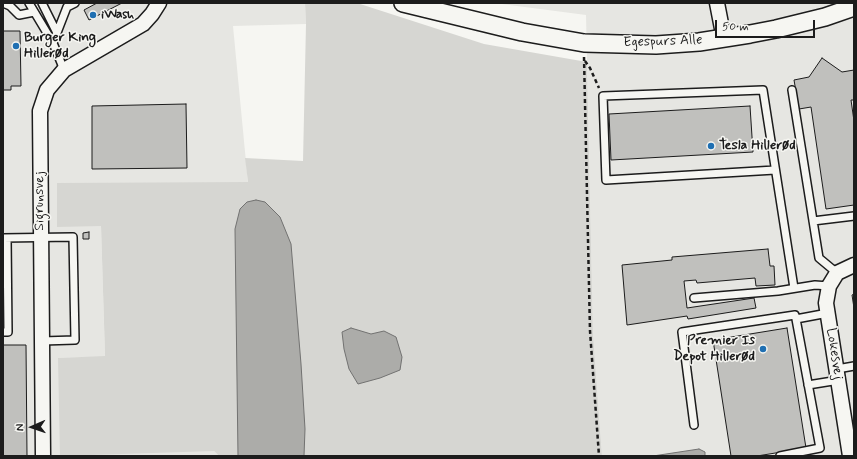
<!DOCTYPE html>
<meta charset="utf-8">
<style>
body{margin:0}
#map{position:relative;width:857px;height:459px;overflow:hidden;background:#f6f6f2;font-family:Mynerve,sans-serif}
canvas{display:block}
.frame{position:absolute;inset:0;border:4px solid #1c1c1c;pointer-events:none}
.north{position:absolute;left:12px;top:407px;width:40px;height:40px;-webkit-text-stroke:3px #f6f6f2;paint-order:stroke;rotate:268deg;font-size:11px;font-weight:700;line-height:16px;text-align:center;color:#1c1c1c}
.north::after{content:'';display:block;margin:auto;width:14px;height:18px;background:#1c1c1c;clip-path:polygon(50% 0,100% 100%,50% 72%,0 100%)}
.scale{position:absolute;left:715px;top:20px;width:100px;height:18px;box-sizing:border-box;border:2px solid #1c1c1c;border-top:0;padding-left:5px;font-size:12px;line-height:14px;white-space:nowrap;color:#1c1c1c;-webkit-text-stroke:3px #f6f6f2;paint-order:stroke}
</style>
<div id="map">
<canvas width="857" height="459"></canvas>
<div class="frame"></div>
<div class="north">N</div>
<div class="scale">50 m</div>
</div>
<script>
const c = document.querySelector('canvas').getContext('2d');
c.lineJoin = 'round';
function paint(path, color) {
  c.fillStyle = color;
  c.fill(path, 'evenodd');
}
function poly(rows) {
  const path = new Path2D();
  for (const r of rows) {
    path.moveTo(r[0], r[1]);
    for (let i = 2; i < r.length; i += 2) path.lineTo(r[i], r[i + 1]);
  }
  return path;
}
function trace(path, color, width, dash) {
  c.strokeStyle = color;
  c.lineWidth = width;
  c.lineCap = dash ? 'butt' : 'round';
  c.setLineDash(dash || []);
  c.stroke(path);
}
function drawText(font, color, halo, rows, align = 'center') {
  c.font = font + ' Mynerve,sans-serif';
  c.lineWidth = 3;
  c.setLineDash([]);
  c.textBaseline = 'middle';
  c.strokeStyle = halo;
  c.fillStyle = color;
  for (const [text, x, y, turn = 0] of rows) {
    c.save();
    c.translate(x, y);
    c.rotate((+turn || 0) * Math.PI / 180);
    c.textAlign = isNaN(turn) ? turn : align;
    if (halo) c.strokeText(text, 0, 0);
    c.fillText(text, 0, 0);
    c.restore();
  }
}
paint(poly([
 [3,3,305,3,306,24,233,26,248,183,57,183,101,226,105,357,58,358,214,451,219,456,3,456],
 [494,3,854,3,854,456,602,456,593,333,586,15]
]), '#e6e6e2');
paint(poly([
 [305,3,357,3,484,44,587,62,593,333,602,456,219,456,214,451,60,456,58,358,105,356,101,226,57,227,57,183,248,182,245,158,303,161,306,24]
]), '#d6d6d2');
const water = poly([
 [256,200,265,202,280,217,291,244,301,364,305,429,304,456,238,456,235,229,240,209,247,202,256,200],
 [351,328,371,334,384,331,396,337,402,357,400,370,380,378,358,384,349,369,344,349,342,332,351,328],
 [699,449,705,452,705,456,653,456,699,449]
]);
paint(water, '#acaca9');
trace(water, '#727271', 1);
const building = poly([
 [97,3,122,3,89,20,84,10,97,3],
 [3,31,20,31,21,86,11,86,11,90,3,90,3,31],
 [822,58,842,72,854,70,854,100,851,100,854,121,854,205,826,209,811,107,799,109,794,80,809,77,822,58],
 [186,104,187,168,92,169,92,106,186,104],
 [750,106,753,152,611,160,609,114,750,106],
 [89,232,89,239,83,239,83,233,89,232],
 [768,249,770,266,774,266,775,285,756,286,755,278,697,283,696,280,684,281,687,308,754,298,756,308,688,319,687,316,627,325,622,265,672,260,672,257,768,249],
 [854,294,854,308,852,295,854,294],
 [787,328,806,448,757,456,731,456,713,340,787,328],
 [3,345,26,345,27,456,3,456,3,345]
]);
paint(building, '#c0c0bd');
trace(building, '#1c1c1c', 1);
const service = poly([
 [3,3,10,6,19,15,34,12],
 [29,3,53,43,64,70],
 [42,3,57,33],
 [53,43,67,7,75,3],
 [792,90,819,258,837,273],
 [775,170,606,180,603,96,763,90,794,288],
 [813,221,854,216],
 [3,238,73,237,75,340,42,341],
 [694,298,778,291,815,285,829,286],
 [3,332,8,332,7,238],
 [837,369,854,366],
 [808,385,839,380],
 [694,425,682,332,795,315,796,319],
 [780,456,820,448,796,319,828,313]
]);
const minor = poly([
 [717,3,724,39],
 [43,456,40,111,47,90,64,70,143,24,152,14,159,3],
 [850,456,826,303,829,286,837,273,854,265]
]);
const tertiary = poly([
 [403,3,522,32,584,43,656,45,699,42,750,34,776,29,825,17,854,7]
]);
trace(service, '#1c1c1c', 10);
trace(minor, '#1c1c1c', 17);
trace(tertiary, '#1c1c1c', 20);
trace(poly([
 [584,57,590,331,599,456],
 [585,61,590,68,599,88]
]), '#1c1c1c', 2.5, [4, 3]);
trace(service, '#f6f6f2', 7);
trace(minor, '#f6f6f2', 14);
trace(tertiary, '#f6f6f2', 17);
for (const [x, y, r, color] of [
 [93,15,4,"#1f6fb2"],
 [16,46,4,"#1f6fb2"],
 [711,146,4,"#1f6fb2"],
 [763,349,4,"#1f6fb2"]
]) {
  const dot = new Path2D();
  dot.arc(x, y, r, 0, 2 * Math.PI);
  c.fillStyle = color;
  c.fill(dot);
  trace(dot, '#f6f6f2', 1.5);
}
drawText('bold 14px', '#1c1c1c', '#f6f6f2', [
 ["iWash",101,15],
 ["Burger King",24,38],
 ["Hillerød",24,54],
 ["Tesla Hillerød",719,146],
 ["Premier Is",755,341,"right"],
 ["Depot Hillerød",755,357,"right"]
], 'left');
drawText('14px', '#1c1c1c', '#f6f6f2', [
 ["Egespurs Alle",663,42,-2],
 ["Sigrunsvej",40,201,-90],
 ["Lokesvej",834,354,81]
]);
</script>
